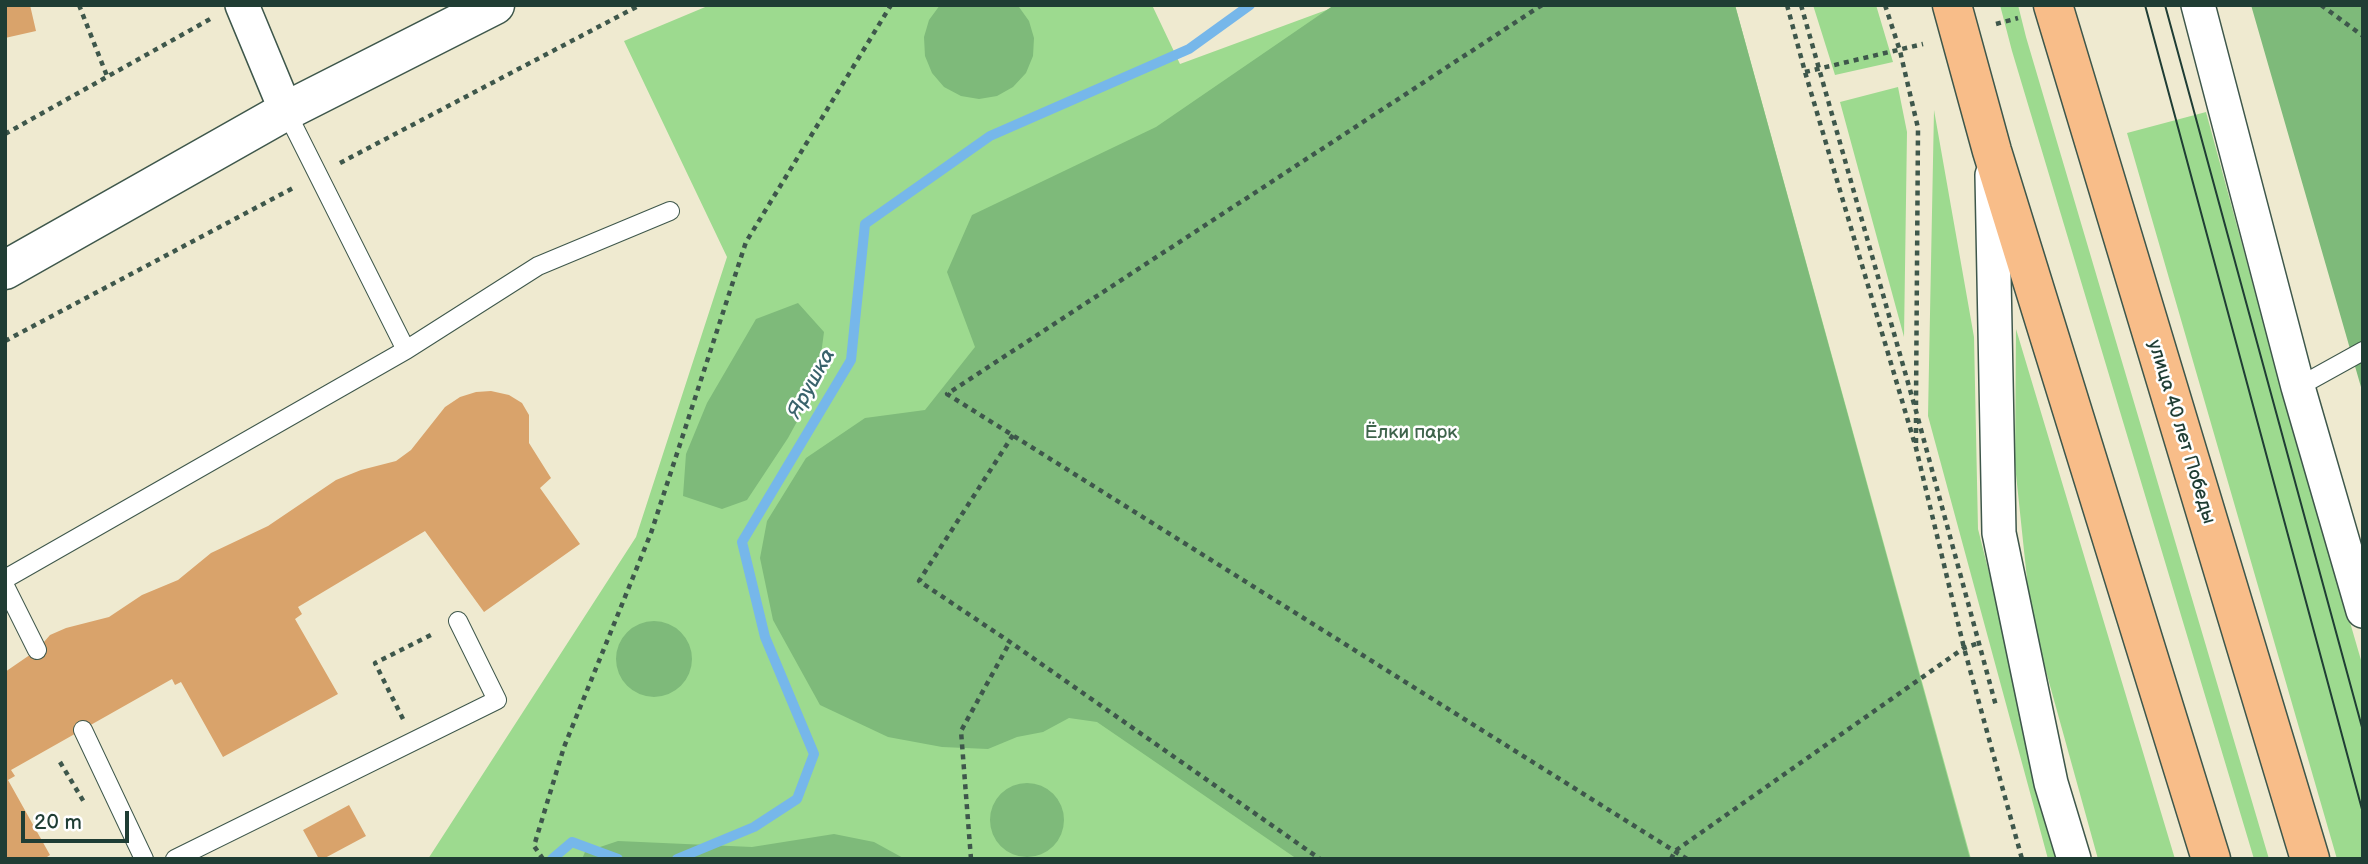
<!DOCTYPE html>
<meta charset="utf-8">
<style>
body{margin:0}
#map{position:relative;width:2368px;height:864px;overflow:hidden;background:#efead0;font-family:"Balsamiq Sans",sans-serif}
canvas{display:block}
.frame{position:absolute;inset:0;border:7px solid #1f3d34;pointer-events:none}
.scale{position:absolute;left:21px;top:811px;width:108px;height:32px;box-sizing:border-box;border:4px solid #1f3d34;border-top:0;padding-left:9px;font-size:21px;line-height:24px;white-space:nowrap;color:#1f3d34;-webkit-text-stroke:5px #fff;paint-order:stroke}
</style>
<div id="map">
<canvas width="2368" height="864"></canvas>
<div class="frame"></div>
<div class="scale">20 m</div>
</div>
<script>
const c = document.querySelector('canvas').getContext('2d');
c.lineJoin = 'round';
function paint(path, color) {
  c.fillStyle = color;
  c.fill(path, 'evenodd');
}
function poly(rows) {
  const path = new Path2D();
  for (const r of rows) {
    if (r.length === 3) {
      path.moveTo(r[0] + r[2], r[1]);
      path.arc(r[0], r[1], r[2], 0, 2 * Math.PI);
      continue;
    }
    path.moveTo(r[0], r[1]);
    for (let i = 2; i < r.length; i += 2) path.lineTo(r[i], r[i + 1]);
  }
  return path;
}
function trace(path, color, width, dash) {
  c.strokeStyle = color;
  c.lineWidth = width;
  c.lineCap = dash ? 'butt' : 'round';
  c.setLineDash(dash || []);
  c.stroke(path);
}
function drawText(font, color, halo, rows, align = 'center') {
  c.font = font + ' "Balsamiq Sans",sans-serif';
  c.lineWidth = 5;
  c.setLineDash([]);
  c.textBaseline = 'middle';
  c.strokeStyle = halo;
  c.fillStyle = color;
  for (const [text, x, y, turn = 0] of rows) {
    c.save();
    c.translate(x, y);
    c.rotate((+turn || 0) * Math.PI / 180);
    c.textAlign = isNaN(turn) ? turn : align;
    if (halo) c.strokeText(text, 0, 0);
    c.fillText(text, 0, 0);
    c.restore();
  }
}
paint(poly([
 [710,5,1152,5,1180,64,1340,5,1735,5,1971,859,428,859,636,537,727,257,624,41],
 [1813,5,1876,5,1893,62,1835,75],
 [2000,5,2018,5,2026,37,2269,859,2254,859,2012,51],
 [1898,87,1907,132,1904,337,1840,102],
 [1934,110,1974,337,1978,529,2042,783,2063,859,2048,859,1928,416],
 [2206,112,2270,347,2363,667,2363,859,2337,859,2127,133],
 [2016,329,2175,859,2098,859,2031,617,2015,465]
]), '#9dda8f');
paint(poly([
 [940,5,1019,7,1029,21,1034,38,1033,56,1026,73,1013,87,997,96,979,99,961,96,944,87,932,73,925,56,924,37,929,20],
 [1334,5,1735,5,1970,859,1297,859,1097,722,1069,718,1043,732,1017,737,988,749,942,747,888,737,820,705,773,620,760,558,767,521,806,458,865,418,925,410,975,347,947,272,972,215,1156,127],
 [2251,5,2363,5,2363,394],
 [798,303,824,332,817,385,788,438,747,500,722,509,683,496,686,454,707,403,756,319],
 [654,659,38],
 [1027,820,37],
 [834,834,874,842,905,859,582,859,585,852,618,841,752,847]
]), '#7eba7a');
trace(poly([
 [552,859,572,842,618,859],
 [677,859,754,827,797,799,814,754,765,637,742,542,851,360,865,224,990,136,1189,49,1250,5]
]), '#76b7ea', 10);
paint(poly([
 [5,5,30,5,36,31,5,38],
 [491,391,509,395,522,403,529,415,529,443,551,478,540,488,580,544,484,612,425,531,298,607,302,614,295,619,338,694,223,757,181,682,175,685,172,679,11,770,15,776,8,780,50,855,44,859,5,859,5,672,37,650,50,635,66,628,109,617,142,595,178,580,211,553,268,526,336,480,361,470,396,461,411,450,445,407,460,397,476,392],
 [349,805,366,836,323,859,319,859,303,830]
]), '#d9a36b');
const service = poly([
 [286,111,406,350,538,266,670,211],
 [2298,387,2363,351],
 [5,579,406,350],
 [5,586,37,650],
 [83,730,144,859],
 [175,859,497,700,458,621]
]);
const minor = poly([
 [242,5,286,111],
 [2198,5,2298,387,2363,611],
 [1992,175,1999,533,2051,783,2074,859]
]);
const tertiary = poly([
 [5,270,286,111,495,5]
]);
const primary = poly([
 [1952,5,1992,151,2211,859],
 [2053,5,2310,859]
]);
trace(service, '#3e574b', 20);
trace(minor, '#3e574b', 36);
trace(tertiary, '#3e574b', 41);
trace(primary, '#3e574b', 41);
trace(poly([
 [79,5,107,76],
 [1542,5,947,394,1687,859],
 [1787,5,1805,72,1916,448,1964,648,2022,859],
 [1801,5,1916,411,1996,706],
 [1885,5,1900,51,1918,128,1916,405],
 [2321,5,2363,36],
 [1996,24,2018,18],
 [1805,72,1923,44],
 [5,134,212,18],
 [340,163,640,5],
 [5,341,295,187],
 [1013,435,919,581,1010,642,1320,859],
 [1916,443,1916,417],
 [403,719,375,663,433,634],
 [60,762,84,802],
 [543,859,534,846,564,747,651,533,746,242,891,5],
 [971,859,961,731,1010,642],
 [1671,859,1675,851,1964,648,1979,643]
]), '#3e574b', 4.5, [5, 5]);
trace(service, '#fff', 18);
trace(minor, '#fff', 33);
trace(tertiary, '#fff', 38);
trace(primary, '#f8bd89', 38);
trace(poly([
 [2145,5,2363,813],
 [2165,5,2363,731]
]), '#1f3d34', 2);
drawText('19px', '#1f3d34', '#fff', [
 ["улица 40 лет Победы",2181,432,73]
]);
drawText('19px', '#3e644b', '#fff', [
 ["Ёлки парк",1411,433]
]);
drawText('italic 21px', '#39626b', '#fff', [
 ["Ярушка",812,384,-61]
]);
</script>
